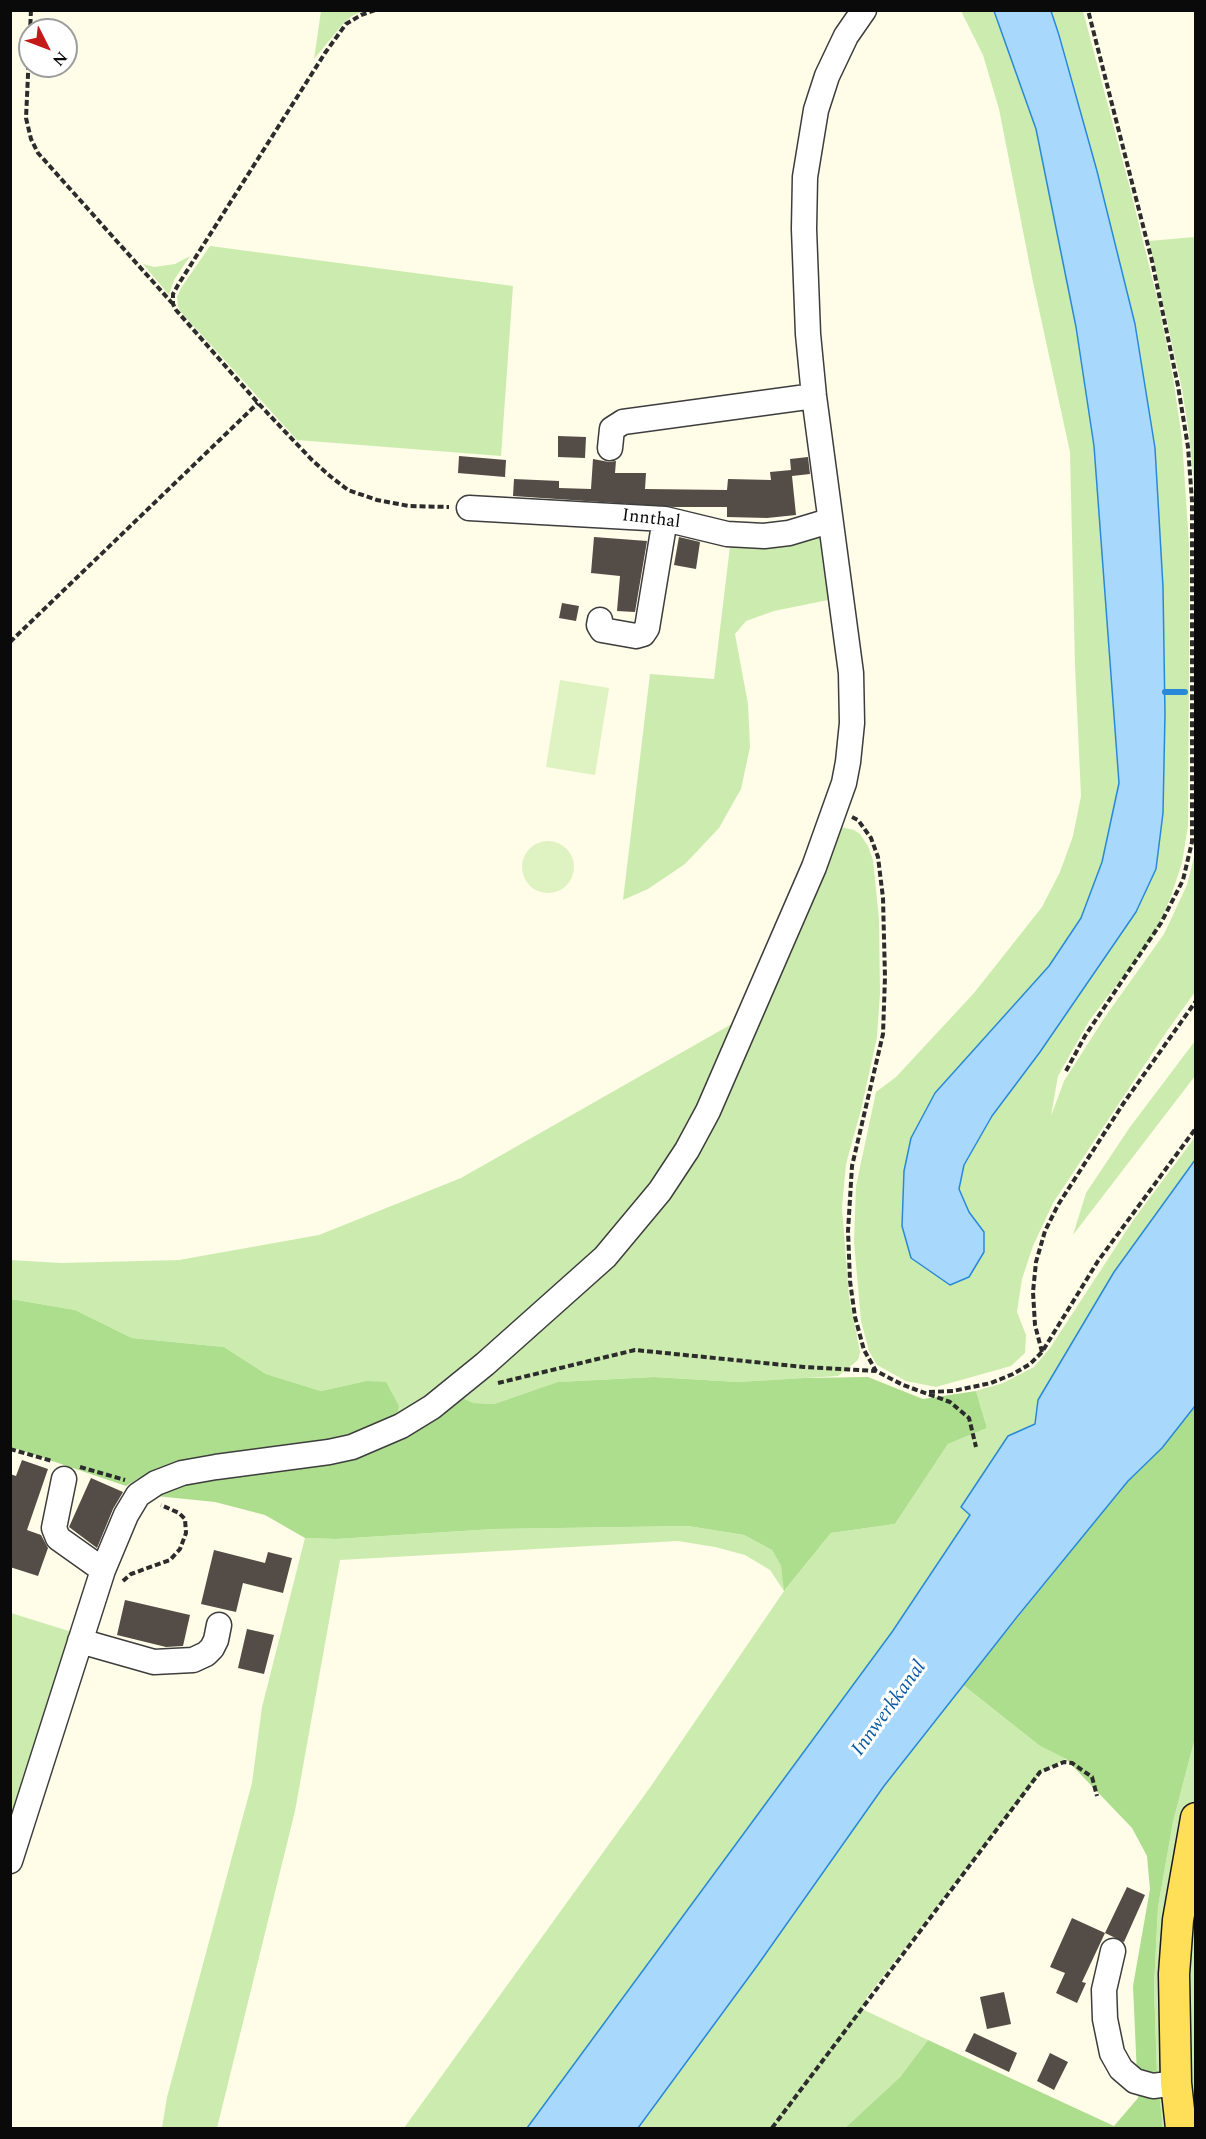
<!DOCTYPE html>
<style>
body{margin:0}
#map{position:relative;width:1206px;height:2139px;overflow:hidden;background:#fffce8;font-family:Spectral,serif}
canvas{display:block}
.frame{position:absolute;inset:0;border:12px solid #0a0a0a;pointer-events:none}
.north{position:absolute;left:18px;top:18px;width:60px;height:60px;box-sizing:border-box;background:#fff;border:2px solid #9d9d9d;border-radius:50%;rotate:132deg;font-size:16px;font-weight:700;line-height:24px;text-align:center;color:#0a0a0a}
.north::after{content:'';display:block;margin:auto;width:21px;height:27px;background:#c41919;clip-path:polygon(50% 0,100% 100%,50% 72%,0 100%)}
</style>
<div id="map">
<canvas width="1206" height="2139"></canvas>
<div class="frame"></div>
<div class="north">N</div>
</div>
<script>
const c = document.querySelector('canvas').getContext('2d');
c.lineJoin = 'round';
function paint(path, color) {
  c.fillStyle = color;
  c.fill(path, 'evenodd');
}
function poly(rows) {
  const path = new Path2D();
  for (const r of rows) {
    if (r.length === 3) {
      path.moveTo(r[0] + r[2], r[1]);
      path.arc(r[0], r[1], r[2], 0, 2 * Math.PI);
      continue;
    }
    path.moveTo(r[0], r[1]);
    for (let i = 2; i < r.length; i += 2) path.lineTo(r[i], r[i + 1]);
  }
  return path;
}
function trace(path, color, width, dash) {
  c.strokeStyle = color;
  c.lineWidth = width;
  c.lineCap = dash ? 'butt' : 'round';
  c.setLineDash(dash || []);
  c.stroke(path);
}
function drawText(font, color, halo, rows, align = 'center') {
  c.font = font + ' Spectral,serif';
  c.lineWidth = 6;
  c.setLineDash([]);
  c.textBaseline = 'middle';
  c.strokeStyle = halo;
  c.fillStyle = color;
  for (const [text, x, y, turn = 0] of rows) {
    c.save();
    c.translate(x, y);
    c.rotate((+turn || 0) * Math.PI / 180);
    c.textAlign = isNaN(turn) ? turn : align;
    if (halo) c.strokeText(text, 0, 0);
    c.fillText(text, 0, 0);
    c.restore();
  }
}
paint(poly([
 [321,11,364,11,352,16,343,24,314,59],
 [961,11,994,11,1036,129,1076,327,1094,446,1119,783,1102,862,1081,918,1049,966,983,1039,904,1171,902,1226,911,1258,950,1285,984,1232,969,1212,959,1189,964,1165,992,1116,1040,1052,1136,912,1156,869,1163,813,1165,714,1163,587,1155,448,1135,324,1097,171,1060,35,1051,11,1083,11,1132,196,1159,306,1173,377,1182,439,1189,544,1189,681,1188,826,1182,863,1170,899,1153,937,1089,1021,1058,1076,1051,1116,1064,1081,1105,1017,1164,934,1187,885,1195,853,1195,992,1167,1031,1053,1203,1033,1246,1022,1279,1017,1312,1026,1335,1025,1353,1011,1366,936,1387,906,1381,877,1365,869,1351,861,1321,854,1242,856,1186,876,1092,896,1077,974,993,1042,907,1060,872,1073,836,1081,796,1075,666,1070,452,1033,282,999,109,983,55],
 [1195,237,1196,237,1195,494,1189,434,1182,389,1149,241],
 [210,246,513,286,501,456,297,440,180,311,178,306,177,297,181,288],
 [190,256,174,280,169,295,143,264,154,267,175,264],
 [820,533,833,599,774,611,746,621,735,634,748,704,750,747,741,789,719,828,685,864,648,889,623,900,650,674,714,679,731,538],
 [841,827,854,830,860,834,868,846,873,860,879,919,880,993,877,1037,861,1110,846,1164,842,1207,849,1297,860,1352,858,1360,838,1376,738,1382,654,1377,559,1382,494,1404,472,1403,456,1395,655,1209],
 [737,1021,687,1132,651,1187,607,1240,471,1365,396,1418,366,1381,321,1391,266,1374,224,1347,132,1338,75,1310,11,1299,10,1260,61,1263,179,1260,319,1235,461,1178],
 [1195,1041,1195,1076,1073,1235,1086,1193,1130,1127],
 [1195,1137,1195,1160,1114,1272,1038,1400,1035,1424,1008,1436,962,1507,970,1515,892,1632,527,2128,404,2128,651,1786,784,1591,770,1570,745,1555,715,1547,678,1541,340,1560,295,1811,217,2128,162,2128,167,2097,252,1783,262,1707,305,1538,336,1539,494,1529,688,1526,744,1535,772,1550,781,1566,785,1590,831,1533,895,1524,948,1444,987,1428,976,1391,1003,1383,1034,1367,1050,1348,1134,1219],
 [11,1613,75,1633,11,1830],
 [963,1685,1040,1746,1066,1759,1040,1773,867,1997,862,2009,928,2040,900,2077,845,2128,638,2128,757,1966,884,1786],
 [1195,1738,1195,2128,1163,2128,1157,2074,1154,1986,1158,1907,1173,1822]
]), '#ccecaf');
paint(poly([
 [11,1299,75,1310,132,1338,224,1347,266,1374,321,1391,366,1381,386,1382,399,1406,396,1418,348,1439,183,1464,139,1478,126,1486,11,1447],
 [654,1377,738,1382,804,1378,868,1377,923,1399,976,1391,987,1428,948,1444,895,1524,831,1533,784,1591,781,1566,772,1550,744,1535,688,1526,494,1529,336,1539,305,1538,265,1515,215,1502,156,1496,169,1486,359,1453,456,1395,473,1403,494,1404,558,1382],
 [1195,1406,1195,1738,1173,1822,1158,1907,1154,1986,1157,2074,1163,2128,845,2128,900,2077,928,2040,1114,2126,1138,2098,1133,1986,1150,1889,1147,1856,1132,1828,1066,1759,1040,1746,963,1685,1128,1481,1162,1448]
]), '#adde8d');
paint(poly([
 [560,680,609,688,595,775,546,767],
 [548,867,26]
]), '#dff2c1');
const water = poly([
 [994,11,1051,11,1059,35,1097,171,1135,324,1155,448,1163,587,1165,714,1163,813,1156,869,1136,912,1040,1052,992,1116,964,1165,959,1189,969,1212,984,1232,984,1252,969,1277,950,1285,911,1258,902,1226,904,1171,911,1138,935,1093,1049,966,1081,918,1102,862,1119,783,1094,446,1076,327,1036,129,994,11],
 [1195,1160,1195,1406,1162,1448,1128,1481,1017,1617,884,1786,757,1966,638,2128,527,2128,892,1632,970,1515,961,1507,1008,1436,1035,1424,1038,1400,1114,1272,1195,1160]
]);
paint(water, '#a8d8fb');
trace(water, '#2989d8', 1.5);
trace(poly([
 [1165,692,1185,692]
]), '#2989d8', 6);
paint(poly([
 [558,436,586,437,585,458,558,457],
 [459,456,506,460,505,477,458,473],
 [808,457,810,474,792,476,796,515,767,518,727,517,727,507,674,507,513,496,514,479,559,481,559,488,591,489,593,459,609,462,616,461,615,473,646,473,645,489,727,490,728,479,771,480,770,472,791,470,790,459],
 [594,537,647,541,635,612,617,611,620,576,591,573],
 [679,537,700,542,696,569,674,565],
 [562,603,579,606,576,621,559,618],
 [22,1460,48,1469,27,1530,41,1535,48,1548,38,1576,10,1567,10,1474,16,1476],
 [91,1478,123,1492,113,1509,97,1548,69,1527],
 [214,1550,265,1563,268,1552,292,1558,283,1593,243,1583,236,1612,201,1604],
 [125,1600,190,1615,183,1646,166,1647,117,1635],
 [247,1629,274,1635,264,1674,238,1668],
 [1127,1887,1145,1895,1124,1942,1105,1933],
 [1072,1918,1105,1933,1082,1982,1086,1983,1077,2003,1056,1993,1065,1973,1050,1967],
 [1004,1992,1011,2024,987,2029,980,1997],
 [974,2033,1017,2053,1009,2072,965,2051],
 [1050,2053,1068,2062,1054,2090,1037,2081]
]), '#544c46');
const minor = poly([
 [610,448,612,429,623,422,814,396],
 [469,508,665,519,727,534,764,536,789,533,829,521],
 [600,620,599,625,602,630,636,636,643,634,647,628,665,519],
 [64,1479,54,1528,58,1538,103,1570],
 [80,1641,154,1662,193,1660,206,1654,212,1648,216,1640,219,1625],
 [10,1861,103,1570,126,1515,138,1495,156,1483,182,1473,216,1467,329,1452,352,1447,401,1426,432,1407,485,1364,605,1257,660,1191,687,1150,708,1111,814,867,844,783,848,762,852,723,851,673,814,396,808,334,804,229,805,177,816,110,827,76,846,36,864,10],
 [1113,1951,1104,1990,1105,2019,1112,2053,1121,2069,1135,2081,1153,2086,1176,2083]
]);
const major = poly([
 [1181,2128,1176,2083,1174,1974,1178,1920,1196,1818]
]);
trace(minor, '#3d3d3d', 27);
trace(major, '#1b1b1b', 33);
trace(poly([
 [31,10,26,118,31,139,38,153,172,303],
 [375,10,361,15,346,24,325,53,178,285,173,294,173,304,176,310,258,403,311,459,330,476,348,490,377,500,409,506,449,507],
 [10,642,258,403],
 [852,817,858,820,871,838,878,857,883,898,885,977,883,1034,852,1166,848,1231,850,1281,855,1317,864,1350,876,1371,903,1385,950,1402,969,1418,976,1447],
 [1066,1071,1085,1036,1161,923,1183,880,1192,842,1192,501,1188,447,1178,386,1152,261,1088,10],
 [1042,1352,1035,1325,1033,1292,1036,1262,1045,1231,1058,1205,1123,1104,1196,1001],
 [498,1383,635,1350,804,1367,875,1371],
 [929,1392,953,1391,991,1383,1013,1374,1030,1364,1042,1352,1098,1261,1196,1128],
 [10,1449,52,1461],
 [80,1467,125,1480],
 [123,1581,131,1574,170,1560,180,1549,186,1533,185,1519,179,1513,161,1505],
 [772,2128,1040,1772,1064,1762,1072,1763,1092,1777,1097,1796]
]), '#2c2c2c', 4, [6, 3]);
trace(minor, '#fff', 24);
trace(major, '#ffdf58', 30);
drawText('18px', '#0a0a0a', '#fff', [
 ["Innthal",651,520,7]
]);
drawText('italic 20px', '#0b5aa4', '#fff', [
 ["Innwerkkanal",890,1709,-54]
]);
</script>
